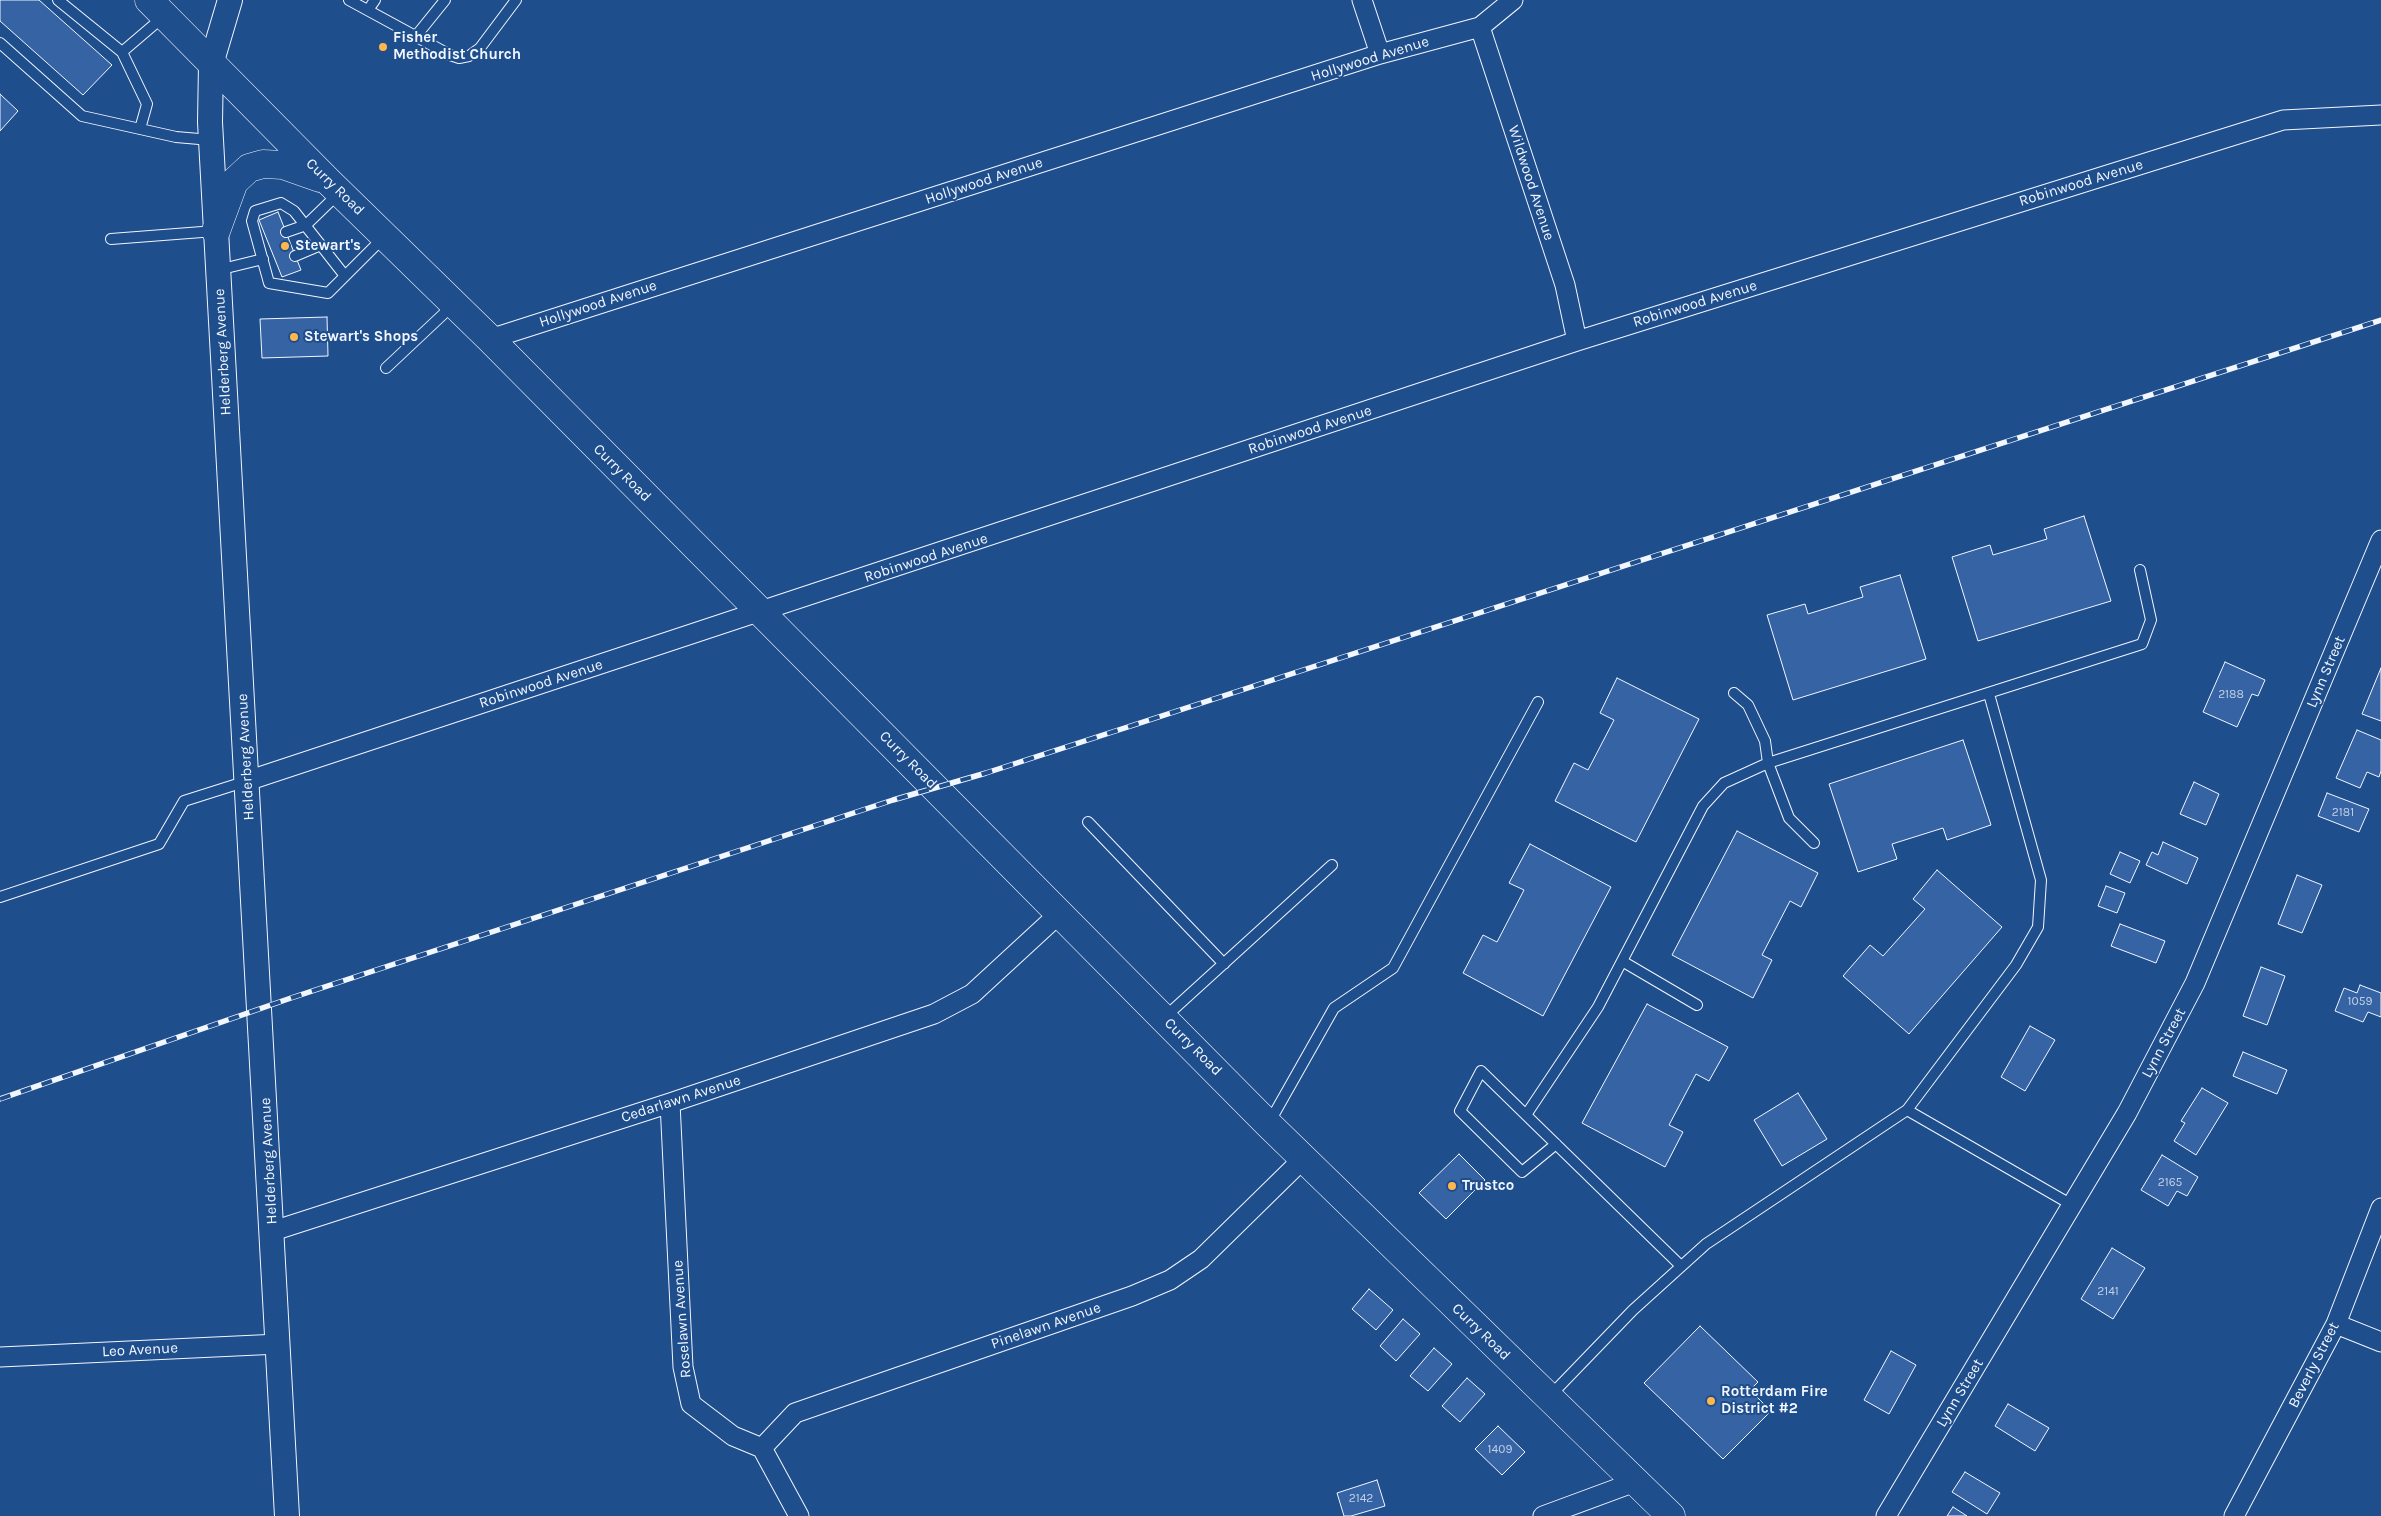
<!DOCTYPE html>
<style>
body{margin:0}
canvas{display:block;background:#1f4e8c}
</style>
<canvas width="2381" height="1516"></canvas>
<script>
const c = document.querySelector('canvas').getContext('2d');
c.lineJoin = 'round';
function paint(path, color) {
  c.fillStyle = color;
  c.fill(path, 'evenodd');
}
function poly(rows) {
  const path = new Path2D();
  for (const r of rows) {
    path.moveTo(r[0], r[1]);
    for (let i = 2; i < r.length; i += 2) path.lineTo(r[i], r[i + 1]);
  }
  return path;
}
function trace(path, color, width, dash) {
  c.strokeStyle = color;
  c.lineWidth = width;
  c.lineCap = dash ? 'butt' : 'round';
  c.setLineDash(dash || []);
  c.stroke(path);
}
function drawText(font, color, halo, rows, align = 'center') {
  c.font = font + ' Karla,sans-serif';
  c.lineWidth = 4;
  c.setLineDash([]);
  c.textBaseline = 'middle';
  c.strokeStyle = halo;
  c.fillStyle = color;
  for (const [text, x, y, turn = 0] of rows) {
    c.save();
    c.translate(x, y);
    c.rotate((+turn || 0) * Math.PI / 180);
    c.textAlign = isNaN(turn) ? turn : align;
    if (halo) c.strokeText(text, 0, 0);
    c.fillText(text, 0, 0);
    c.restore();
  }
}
const building = poly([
 [0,0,39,0,112,65,83,95,0,21,0,0],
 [0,94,18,111,0,131,0,94],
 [278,212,301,270,282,277,259,220,278,212],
 [327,317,328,356,262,358,260,319,327,317],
 [2084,516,2111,601,1978,641,1952,557,1990,545,1993,555,2047,539,2044,529,2084,516],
 [1900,575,1926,659,1793,700,1767,615,1805,604,1808,614,1863,597,1860,587,1900,575],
 [2225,662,2265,680,2258,696,2252,694,2237,727,2203,712,2225,662],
 [2381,668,2381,721,2362,714,2381,668],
 [1617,678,1699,719,1636,842,1555,801,1574,763,1588,770,1614,720,1600,713,1617,678],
 [2357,730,2381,740,2381,771,2379,777,2367,772,2360,788,2336,778,2357,730],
 [1963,740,1991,825,1947,840,1943,828,1892,844,1897,859,1858,872,1829,784,1963,740],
 [2194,782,2219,794,2206,825,2180,814,2194,782],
 [2327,793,2369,809,2359,832,2318,816,2327,793],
 [1737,831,1818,873,1801,907,1790,901,1762,955,1772,960,1753,998,1672,955,1737,831],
 [2163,842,2198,858,2187,884,2146,865,2152,852,2158,855,2163,842],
 [1530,844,1611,887,1543,1016,1463,973,1483,935,1497,942,1524,890,1509,883,1530,844],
 [2120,852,2140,861,2130,883,2110,874,2120,852],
 [1937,870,2002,927,1909,1034,1843,976,1870,945,1883,956,1925,909,1913,899,1937,870],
 [2297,875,2322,885,2302,933,2278,924,2297,875],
 [2106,886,2125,893,2117,913,2098,906,2106,886],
 [2120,924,2165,941,2156,963,2111,946,2120,924],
 [2261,967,2285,976,2267,1025,2243,1016,2261,967],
 [2360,985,2381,993,2381,1017,2368,1012,2363,1022,2335,1011,2344,988,2357,993,2360,985],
 [1647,1004,1728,1047,1709,1081,1696,1074,1669,1125,1683,1132,1665,1167,1582,1123,1647,1004],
 [2030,1026,2055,1040,2025,1091,2001,1077,2030,1026],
 [2243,1052,2287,1070,2277,1094,2233,1076,2243,1052],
 [2202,1088,2228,1103,2196,1155,2174,1141,2185,1123,2181,1121,2202,1088],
 [1798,1093,1827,1139,1782,1166,1754,1120,1798,1093],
 [1459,1154,1485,1180,1446,1219,1419,1193,1459,1154],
 [2162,1155,2198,1177,2187,1196,2177,1191,2168,1206,2141,1190,2162,1155],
 [2112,1248,2145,1268,2113,1319,2081,1299,2112,1248],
 [1369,1289,1393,1310,1376,1330,1352,1309,1369,1289],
 [1403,1319,1420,1334,1396,1361,1380,1346,1403,1319],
 [1700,1326,1758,1382,1750,1390,1771,1411,1723,1459,1644,1383,1700,1326],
 [1434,1348,1452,1364,1428,1391,1410,1376,1434,1348],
 [1891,1351,1916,1365,1889,1414,1864,1400,1891,1351],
 [1467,1378,1485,1394,1460,1422,1442,1406,1467,1378],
 [2008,1404,2049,1428,2035,1451,1995,1426,2008,1404],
 [1498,1426,1525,1452,1502,1475,1475,1449,1498,1426],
 [1965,1472,2000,1493,1987,1514,1952,1492,1965,1472],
 [1377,1480,1385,1506,1351,1516,1344,1516,1337,1493,1377,1480],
 [1953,1507,1967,1516,1947,1516,1953,1507]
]);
paint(building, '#3563a3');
trace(building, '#f2f6ff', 1);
const service = poly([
 [58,0,122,52,147,104,140,129],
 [349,0,450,55,459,58,469,56,480,48,516,0],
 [368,10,375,0],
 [416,36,445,0],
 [0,43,82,116,176,137,211,140],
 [122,52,163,17],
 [286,232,306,225,339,193],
 [111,239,215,231],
 [295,256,321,245],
 [218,270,263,259],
 [345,276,294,211,281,203,255,211,252,221,269,283,328,293,384,237],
 [386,368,453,305],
 [1734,693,1748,705,1765,741,1768,763,2142,644,2151,620,2140,570],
 [1088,822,1224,964],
 [0,897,159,844,184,801,247,781],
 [1622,961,1697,1005],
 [1165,1017,1332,865],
 [1907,1110,2016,965,2038,927,2041,880,1989,694],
 [1526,1115,1598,1007,1703,806,1724,783,1768,763,1789,818,1814,843],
 [1269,1123,1334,1008,1393,968,1538,702],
 [1556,1144,1522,1172,1460,1111,1481,1071,1526,1115,1681,1266],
 [1549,1397,1633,1310,1706,1244,1907,1110,2072,1205]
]);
const minor = poly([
 [1362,0,1380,54],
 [1480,27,1565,285,1577,341],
 [490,339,1380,54,1480,27,1513,0],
 [247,781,1577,341,2283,120,2381,115],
 [670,1103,683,1367,691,1404,733,1436,762,1448,799,1516],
 [273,1231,670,1103,934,1014,972,994,1060,913],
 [2336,1324,2381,1342],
 [0,1357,279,1344],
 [762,1448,795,1413,1132,1296,1170,1280,1201,1259,1304,1158],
 [1543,1516,1635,1482],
 [1886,1516,2127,1113,2195,983,2381,540],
 [2234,1516,2336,1324,2381,1208]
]);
const tertiary = poly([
 [230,0,211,64,210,122,287,1516]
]);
const primary = poly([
 [149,0,328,181,490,339,1268,1124,1671,1516],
 [216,231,234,182,249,168,263,164,283,165,320,178]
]);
trace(service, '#f2f6ff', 12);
trace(minor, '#f2f6ff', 21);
trace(tertiary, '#f2f6ff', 26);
trace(primary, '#f2f6ff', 29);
trace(service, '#1f4e8c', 10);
trace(minor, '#1f4e8c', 19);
trace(tertiary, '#1f4e8c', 24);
trace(primary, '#1f4e8c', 28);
const rail = poly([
 [0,1099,291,998,893,800,986,773,2381,320]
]);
trace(rail, '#f2f6ff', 5.5);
trace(rail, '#1f4e8c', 4, [11]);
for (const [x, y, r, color] of [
 [383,47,5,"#ffb74d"],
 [285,246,5,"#ffb74d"],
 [294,337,5,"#ffb74d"],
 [1452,1186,5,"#ffb74d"],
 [1711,1401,5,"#ffb74d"]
]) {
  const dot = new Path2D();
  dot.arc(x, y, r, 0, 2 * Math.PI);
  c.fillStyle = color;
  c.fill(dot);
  trace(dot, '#1f4e8c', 2);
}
drawText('12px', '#c3d1e8', null, [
 ["2188",2231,695],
 ["2181",2343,813],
 ["1059",2360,1002],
 ["2165",2170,1183],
 ["2141",2108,1292],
 ["1409",1500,1450],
 ["2142",1361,1499]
]);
drawText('bold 15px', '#f2f6ff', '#1f4e8c', [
 ["Fisher",393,38],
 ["Methodist Church",393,55],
 ["Stewart's",295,246],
 ["Stewart's Shops",304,337],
 ["Trustco",1462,1186],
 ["Rotterdam Fire",1721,1392],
 ["District #2",1721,1409]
], 'left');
drawText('15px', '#f2f6ff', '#1f4e8c', [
 ["Hollywood Avenue",1370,59,-17],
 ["Hollywood Avenue",984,181,-18],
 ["Wildwood Avenue",1531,183,72],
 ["Robinwood Avenue",2081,183,-17],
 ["Curry Road",335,187,44],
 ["Hollywood Avenue",598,304,-18],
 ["Robinwood Avenue",1695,304,-17],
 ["Helderberg Avenue",223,352,-93],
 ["Robinwood Avenue",1310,430,-18],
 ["Curry Road",622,473,45],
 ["Robinwood Avenue",926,558,-18],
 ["Lynn Street",2326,672,-67],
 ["Robinwood Avenue",541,684,-18],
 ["Helderberg Avenue",246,757,-93],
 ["Curry Road",908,760,45],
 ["Lynn Street",2164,1043,-62],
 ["Curry Road",1193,1047,45],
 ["Cedarlawn Avenue",681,1099,-18],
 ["Helderberg Avenue",269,1161,-93],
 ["Roselawn Avenue",682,1319,-94],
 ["Pinelawn Avenue",1046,1326,-19],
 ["Curry Road",1481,1332,44],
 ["Leo Avenue",140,1350,-3],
 ["Beverly Street",2314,1365,-63],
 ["Lynn Street",1960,1393,-59]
]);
</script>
